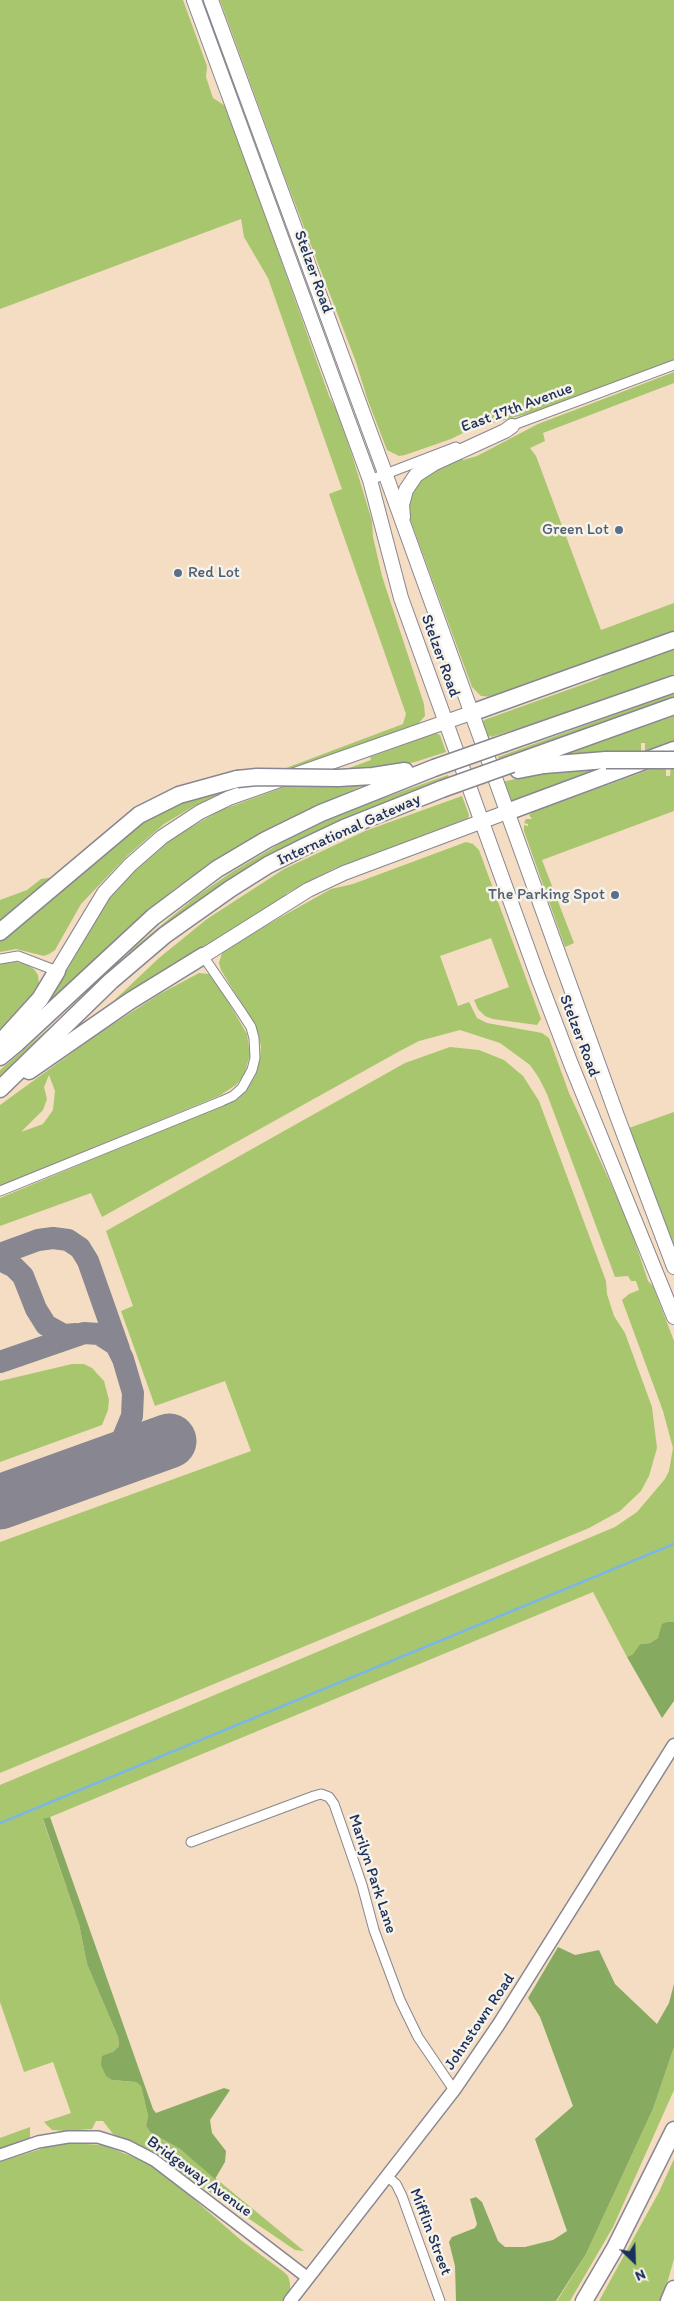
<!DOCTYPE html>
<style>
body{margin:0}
#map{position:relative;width:674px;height:2301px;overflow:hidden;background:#f4ddc2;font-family:Itim,sans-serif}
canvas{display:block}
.north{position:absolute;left:609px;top:2236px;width:50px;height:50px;-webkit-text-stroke:4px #f7f3e8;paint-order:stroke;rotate:156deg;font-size:14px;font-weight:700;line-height:20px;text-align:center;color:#1b2f5e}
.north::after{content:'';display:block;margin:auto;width:18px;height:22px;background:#1b2f5e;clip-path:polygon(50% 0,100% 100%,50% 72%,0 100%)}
</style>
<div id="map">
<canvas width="674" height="2301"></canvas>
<div class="north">N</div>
</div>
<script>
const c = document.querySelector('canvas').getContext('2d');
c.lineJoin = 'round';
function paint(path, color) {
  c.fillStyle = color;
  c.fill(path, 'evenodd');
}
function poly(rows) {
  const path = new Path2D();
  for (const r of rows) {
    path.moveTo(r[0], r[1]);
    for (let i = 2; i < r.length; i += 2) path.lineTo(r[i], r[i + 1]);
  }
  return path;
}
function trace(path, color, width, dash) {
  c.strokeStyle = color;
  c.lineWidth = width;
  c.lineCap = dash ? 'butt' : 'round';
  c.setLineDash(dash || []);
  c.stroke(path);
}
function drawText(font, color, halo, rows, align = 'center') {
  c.font = font + ' Itim,sans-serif';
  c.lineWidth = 5;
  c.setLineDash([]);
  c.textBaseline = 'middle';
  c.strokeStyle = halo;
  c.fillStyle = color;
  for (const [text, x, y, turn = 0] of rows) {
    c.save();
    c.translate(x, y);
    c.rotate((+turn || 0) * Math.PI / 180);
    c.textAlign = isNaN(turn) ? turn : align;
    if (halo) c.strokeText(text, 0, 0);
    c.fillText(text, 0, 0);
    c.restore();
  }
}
paint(poly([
 [0,0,183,0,207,66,206,77,213,98,227,107,329,396,336,409,352,455,372,521,373,537,382,576,424,704,425,716,418,724,291,769,286,768,403,724,406,714,329,494,342,489,268,278,244,237,241,219,0,309],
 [220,0,674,0,674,360,543,410,473,428,451,439,405,455,399,456,387,450,367,398,356,362,284,175],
 [674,372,674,383,543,433,545,441,530,448,536,456,601,630,674,603,674,633,493,697,481,696,472,687,410,519,408,503,417,479,461,458,463,460,477,456,538,424],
 [674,647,674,674,553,718,491,737,490,735,489,738,486,739,482,723,484,720,598,679,613,669],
 [674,693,674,702,500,761,498,757],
 [674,714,674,745,645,753,645,743,641,743,641,753,557,756],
 [436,733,440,735,446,752,415,762,389,768,341,771,371,760,370,757],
 [660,766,666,767,666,776,670,776,671,766,674,766,674,811,542,860,574,943,565,947,524,831,524,825,528,826,528,824,524,823,526,819,532,819,529,815,533,812],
 [604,767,572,779,573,781,512,802,508,799,502,782,541,773],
 [448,775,450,779,326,827,258,862,0,1076,0,1070,63,1016,137,945,197,896,232,872,281,843,326,821,361,806],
 [371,782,292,817,214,861,173,890,131,926,53,1001,49,1000,108,900,130,875,174,837,221,810,296,783],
 [239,786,194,806,164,824,127,856,81,904,55,950,49,954,44,956,16,949,0,952,0,938,121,838,149,818,178,802],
 [462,796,469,815,467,821,352,863,335,868,287,893,284,897,103,1011,159,958,207,919,284,869,365,831],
 [466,842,473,844,479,850,541,1019,537,1025,493,1019,485,1016,478,1009,474,1000,509,987,491,938,440,956,458,1006,469,1002,477,1018,487,1023,542,1033,549,1038,569,1093,628,1221,648,1281,653,1286,674,1341,674,1622,667,1622,658,1638,650,1643,640,1644,633,1654,627,1657,593,1592,43,1820,79,1924,87,1964,118,2037,119,2046,113,2052,112,2080,136,2082,141,2086,148,2116,146,2126,150,2132,180,2149,304,2251,295,2250,158,2157,113,2134,103,2121,96,2121,92,2129,65,2131,52,2130,44,2122,71,2113,53,2062,24,2072,0,2002,0,1785,615,1527,637,1512,665,1479,669,1471,673,1448,663,1411,622,1300,629,1294,639,1290,636,1281,631,1281,628,1276,615,1277,547,1094,539,1078,530,1065,500,1043,460,1030,419,1041,398,1052,102,1217,91,1193,0,1226,0,1198,236,1099,246,1090,255,1076,260,1059,261,1046,255,1026,221,970,219,963,222,953,249,935,331,889,353,884],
 [55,877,0,925,0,900,27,890,41,879],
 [16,962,25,964,34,969,38,975,39,984,25,1005,0,1031,0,963],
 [199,973,209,974,215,979,247,1034,250,1055,244,1075,236,1085,219,1096,0,1186,0,1105,98,1034,158,995],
 [49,1075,55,1091,53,1110,43,1124,21,1132,43,1110,47,1099,44,1087],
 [450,1047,479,1050,504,1060,523,1076,539,1101,606,1281,607,1294,614,1316,625,1333,652,1407,657,1448,649,1476,641,1491,620,1511,589,1528,0,1773,0,1542,251,1451,225,1381,155,1406,121,1311,133,1306,106,1231,405,1063],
 [674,1112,674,1257,626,1129],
 [72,1364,84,1364,92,1368,104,1381,109,1400,108,1410,102,1425,0,1462,0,1381],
 [674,2047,674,2090,613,2227,570,2301,557,2301,586,2254,653,2109],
 [30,2127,30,2138,0,2150,0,2138],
 [67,2143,103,2145,146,2162,174,2182,242,2241,284,2272,288,2276,290,2283,290,2292,282,2301,0,2301,0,2162,47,2147],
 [674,2159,674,2259,662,2301,599,2301,659,2192]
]), '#a8c66d');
paint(poly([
 [667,1622,674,1622,674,1701,662,1718,627,1657,633,1654,640,1644,650,1643,658,1638,662,1624],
 [50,1817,153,2109,156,2113,224,2088,230,2090,210,2120,212,2133,226,2151,225,2162,215,2179,180,2149,150,2132,146,2126,148,2116,141,2086,136,2082,112,2080,106,2076,101,2065,102,2056,113,2052,119,2046,118,2037,87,1964,79,1924,43,1819],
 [558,1947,575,1955,599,1950,615,1984,657,2024,669,2003,674,1984,674,2047,653,2109,586,2254,556,2301,456,2301,455,2266,449,2242,452,2237,475,2228,477,2224,470,2199,476,2197,482,2202,498,2241,505,2247,525,2247,553,2240,567,2231,535,2139,573,2106,540,2017,528,1998]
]), '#86ab60');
trace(poly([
 [0,1823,674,1544]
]), '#79b6eb', 2.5);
trace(poly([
 [0,1254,38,1240,53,1238,68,1240,80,1248,88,1261,119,1349],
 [0,1260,14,1267,23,1276,36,1309,46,1325,64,1335,76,1334],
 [0,1362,84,1333,99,1334,116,1345,123,1359,133,1393,132,1416,122,1440,112,1453,90,1470]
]), '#888690', 22);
trace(poly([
 [0,1502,169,1441]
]), '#888690', 55);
const minor = poly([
 [508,427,674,365],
 [370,480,456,447],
 [0,959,18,956,57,971],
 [0,1191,222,1101,233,1096,242,1088,252,1070,255,1058,254,1038,251,1027,240,1010,203,956],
 [191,1842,314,1796,321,1794,329,1797,334,1804,342,1827,362,1885,374,1930,400,2000,418,2037,454,2090],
 [387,2176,396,2184,402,2196,440,2301]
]);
const tertiary = poly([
 [0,2155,38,2142,68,2137,98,2137,127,2146,154,2160,308,2278]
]);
const secondary = poly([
 [290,2301,454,2090,499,2024,674,1745]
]);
const primary = poly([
 [194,0,370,480,401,598,539,980,571,1064,674,1317],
 [211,0,385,473,617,1116,674,1267],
 [403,517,402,505,406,490,416,475,433,464,505,431,512,426],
 [203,956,308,890,344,873,507,812],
 [57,971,104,893,130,865,162,837,200,812,229,798,471,713]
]);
const motorway = poly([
 [471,713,674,640],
 [505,743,674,684],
 [512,764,674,706],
 [518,770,544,765,606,760],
 [338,778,373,776,405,771],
 [507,812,674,750],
 [0,932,139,815,179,795,237,779],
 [0,1043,40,999,57,971],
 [0,1057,17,1043,153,917,217,869,266,840,321,813,434,768],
 [29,1071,130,1001,203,956],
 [0,1089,111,981,165,935,230,889,268,865,306,846,344,828,442,789],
 [584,2301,615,2248,674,2130],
 [669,2301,674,2289]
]);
trace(minor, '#888690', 11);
trace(tertiary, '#888690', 14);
trace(secondary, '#888690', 15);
trace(primary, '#888690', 16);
trace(motorway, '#888690', 19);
trace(minor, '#fff', 9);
trace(tertiary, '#fff', 11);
trace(secondary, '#fff', 12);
trace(primary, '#fff', 14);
trace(motorway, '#fff', 16);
const motorwayBridge = poly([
 [606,760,674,760],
 [434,768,505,743],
 [237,779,257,777,338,778],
 [442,789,512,764]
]);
trace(motorwayBridge, '#888690', 19, []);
trace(motorwayBridge, '#fff', 16);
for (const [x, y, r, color] of [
 [619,530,5,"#5c6f8a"],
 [178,573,5,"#5c6f8a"],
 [615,895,5,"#5c6f8a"]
]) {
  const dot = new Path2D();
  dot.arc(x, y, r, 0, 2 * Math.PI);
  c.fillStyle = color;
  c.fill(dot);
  trace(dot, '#f7f3e8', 2);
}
drawText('16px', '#1b2f5e', '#f7f3e8', [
 ["Stelzer Road",313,272,70],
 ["East 17th Avenue",517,408,-20],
 ["Stelzer Road",440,656,70],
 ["International Gateway",349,830,-24],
 ["Stelzer Road",579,1036,69],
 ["Marilyn Park Lane",372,1874,72],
 ["Johnstown Road",480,2022,-56],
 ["Bridgeway Avenue",199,2177,36],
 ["Mifflin Street",430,2232,69]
]);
drawText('16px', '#4e5e75', '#f7f3e8', [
 ["Green Lot",609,530],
 ["Red Lot",188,573,"left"],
 ["The Parking Spot",605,895]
], 'right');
</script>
